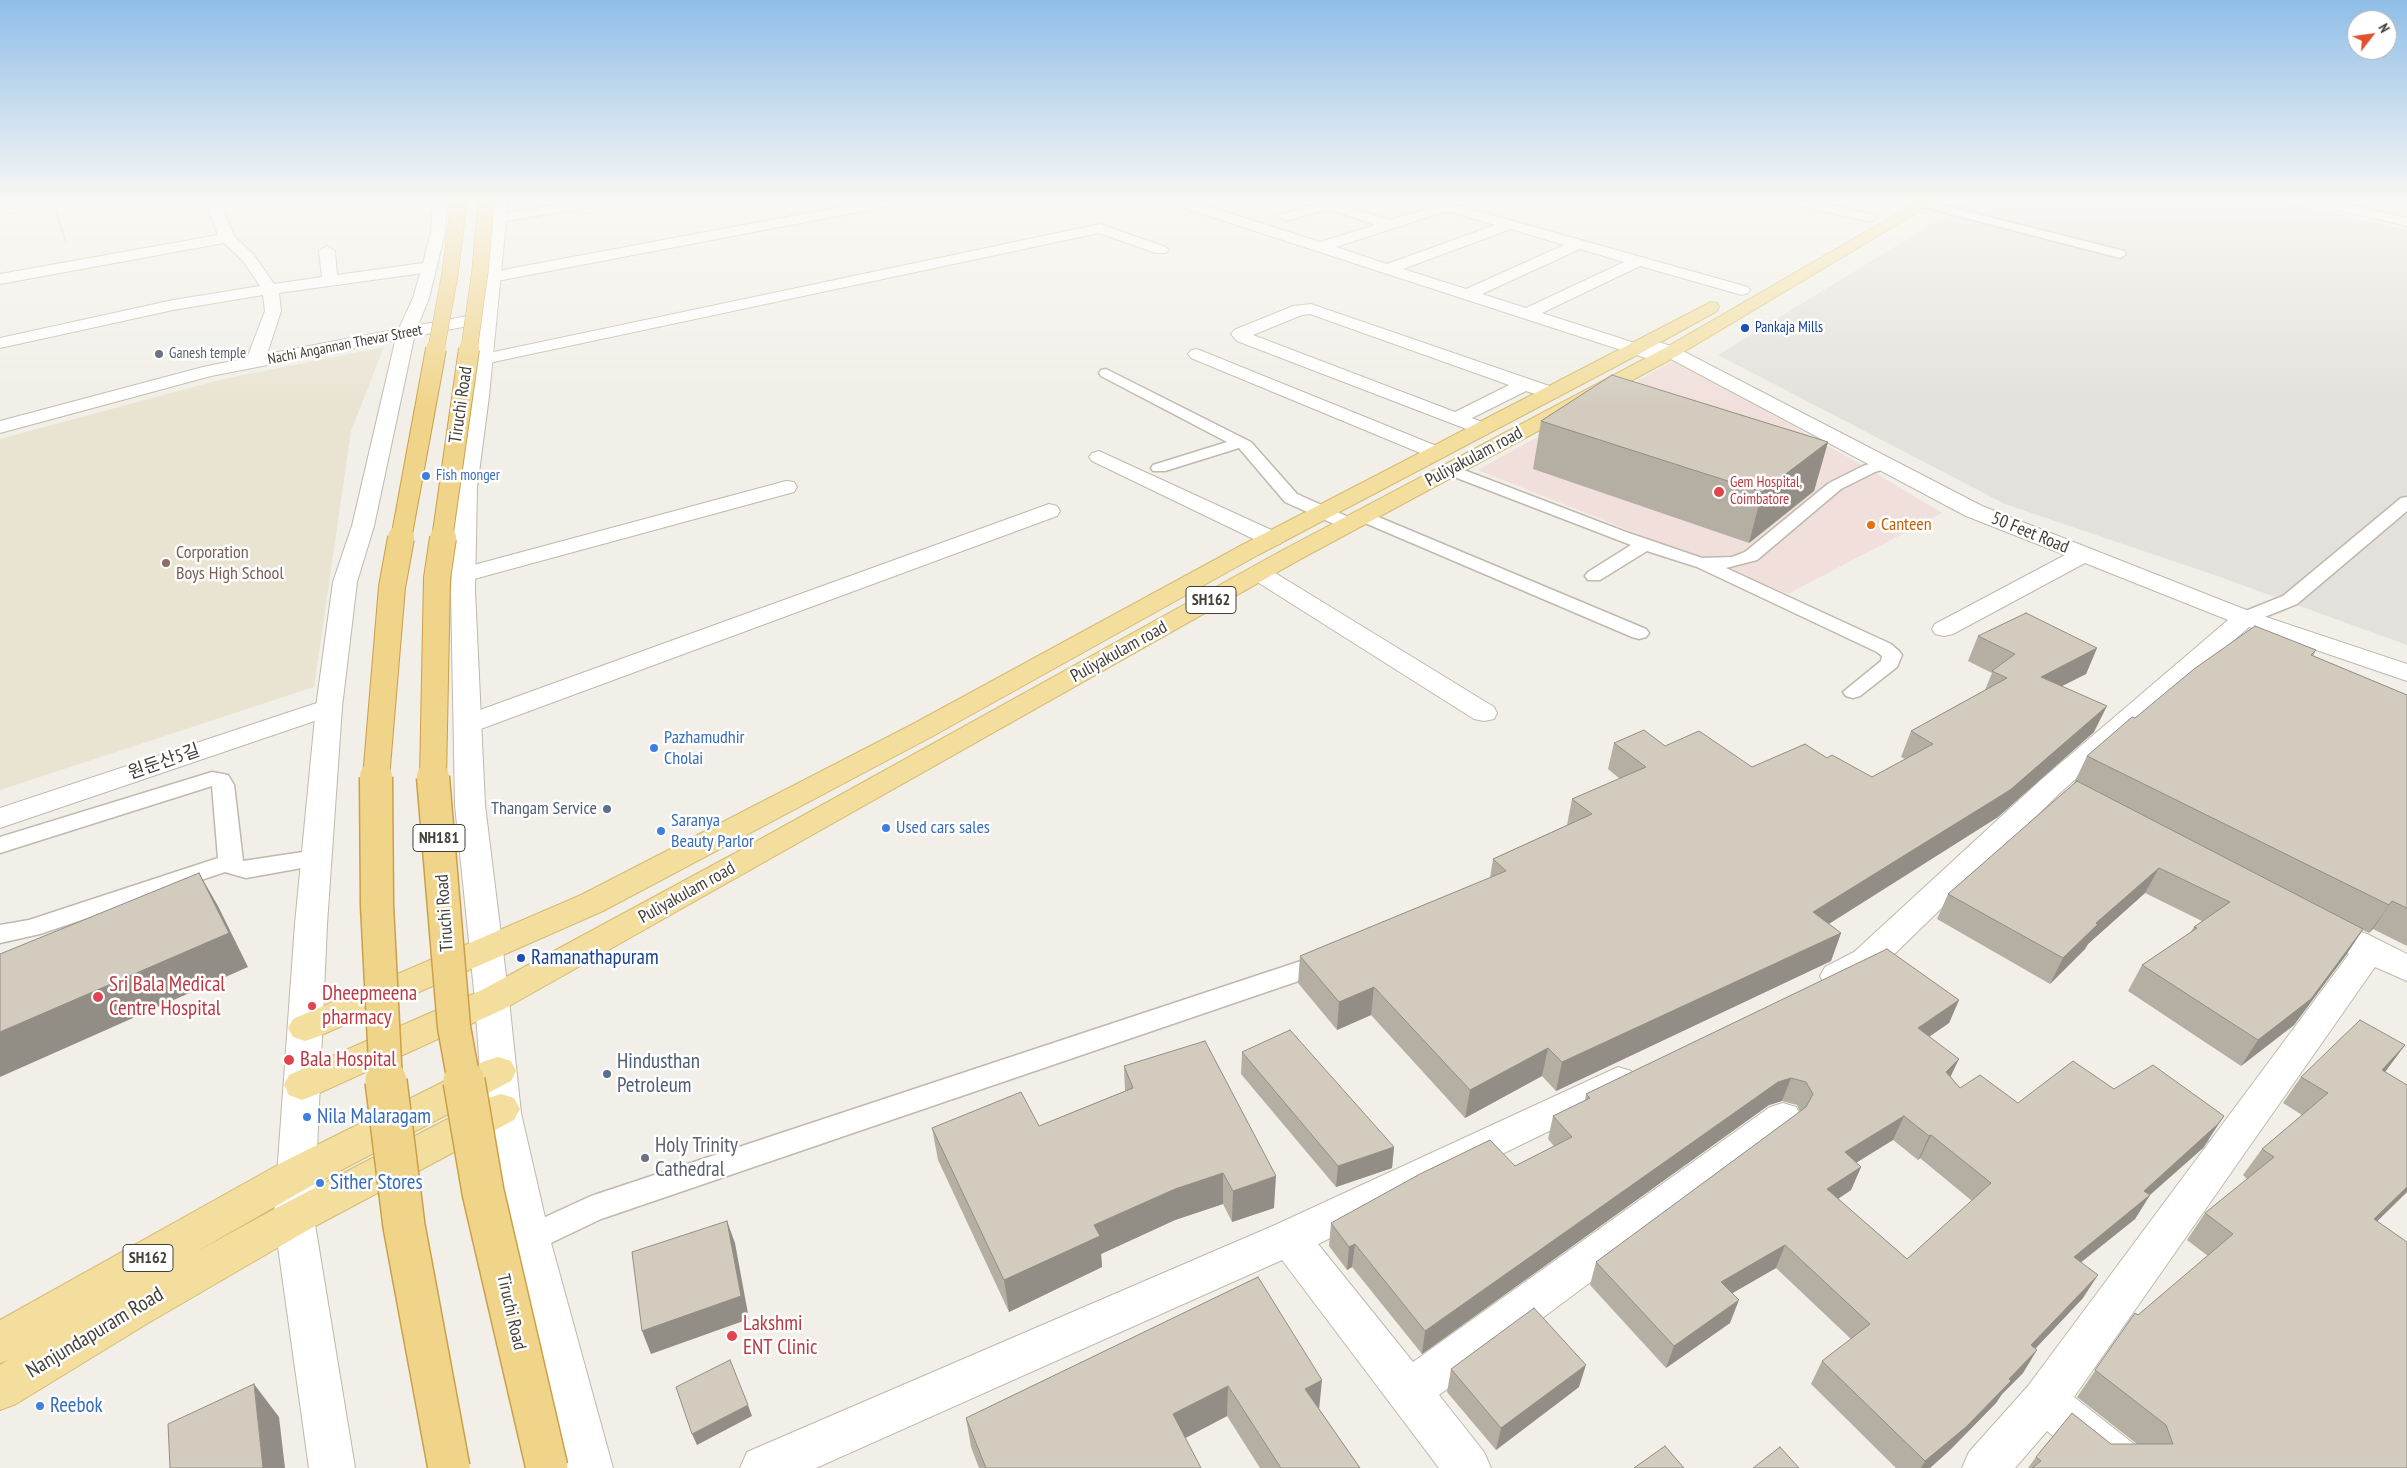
<!DOCTYPE html>
<meta charset="utf-8">
<style>
body{margin:0}
#map{position:relative;width:2407px;height:1468px;overflow:hidden;background:#f1efe7;font-family:"PT Sans Narrow",sans-serif}
canvas{display:block}
.north{position:absolute;left:2347px;top:10px;width:50px;height:50px;box-sizing:border-box;background:#fff;border:1px solid #b4b2af;border-radius:50%;rotate:60deg;font-size:14px;font-weight:700;line-height:20px;text-align:center;color:#443f37}
.north::after{content:'';display:block;margin:auto;width:18px;height:22px;background:#e2502e;clip-path:polygon(50% 0,100% 100%,50% 72%,0 100%)}
</style>
<div id="map">
<canvas width="2407" height="1468"></canvas>
<div class="north">N</div>
</div>
<script>
const c = document.querySelector('canvas').getContext('2d');
c.lineJoin = 'round';
function paint(path, color) {
  c.fillStyle = color;
  c.fill(path, 'evenodd');
}
function poly(rows) {
  const path = new Path2D();
  for (const r of rows) {
    path.moveTo(r[0], r[1]);
    for (let i = 2; i < r.length; i += 2) path.lineTo(r[i], r[i + 1]);
  }
  return path;
}
function trace(path, color, width, dash) {
  c.strokeStyle = color;
  c.lineWidth = width;
  c.lineCap = dash ? 'butt' : 'round';
  c.setLineDash(dash || []);
  c.stroke(path);
}
function drawText(font, color, halo, rows, align = 'center') {
  c.font = font + ' "PT Sans Narrow","Noto Sans KR",sans-serif';
  c.lineWidth = 5;
  c.setLineDash([]);
  c.textBaseline = 'middle';
  c.strokeStyle = halo;
  c.fillStyle = color;
  for (const [text, x, y, turn = 0] of rows) {
    c.save();
    c.translate(x, y);
    c.rotate((+turn || 0) * Math.PI / 180);
    c.textAlign = isNaN(turn) ? turn : align;
    if (halo) c.strokeText(text, 0, 0);
    c.fillText(text, 0, 0);
    c.restore();
  }
}
paint(poly([
 [1969,201,2282,201,2407,229,2407,645,2223,578,2005,504,1718,355]
]), '#e4e0db');
paint(poly([
 [384,347,351,431,314,687,0,790,0,439,219,380]
]), '#e9e3d2');
paint(poly([
 [1675,360,1869,469,1942,513,1788,594,1478,470]
]), '#f1dfdb');
const service = poly([
 [1925,201,2124,251,2126,254,2120,258,1920,206,1919,204,1925,201],
 [1106,369,1251,442,1297,494,1355,520,1358,524,1355,528,1343,528,1285,502,1239,448,1165,471,1153,471,1151,468,1153,465,1227,442,1101,376,1099,373,1101,370,1106,369],
 [1885,459,1891,461,1893,464,1891,467,1875,472,1841,489,1757,560,1726,568,1891,644,1899,651,1902,655,1897,667,1860,696,1853,698,1846,696,1843,692,1881,661,1882,656,1877,652,1697,567,1647,551,1600,580,1588,580,1585,576,1588,572,1631,545,1444,473,1442,470,1444,467,1456,467,1626,532,1702,558,1732,557,1745,552,1829,483,1863,466,1885,459],
 [2407,497,2407,511,2297,604,2252,622,2238,622,2236,618,2238,614,2283,596,2401,498,2407,497],
 [1364,511,1646,629,1649,633,1646,637,1639,639,1632,637,1358,520,1356,516,1358,512,1364,511],
 [212,772,228,775,234,785,243,861,316,850,324,852,328,858,324,864,246,878,225,872,40,934,0,943,0,925,29,920,218,858,212,786,0,853,0,837,212,772],
 [1313,957,1322,959,1326,966,1322,973,601,1219,530,1253,519,1249,514,1239,519,1229,591,1196,1313,957]
]);
const minor = poly([
 [32,201,30,204,0,210,0,202,32,201],
 [206,201,220,201,234,236,254,255,274,284,322,277,319,251,327,246,335,251,337,275,430,262,438,267,430,272,279,293,281,311,267,354,488,312,494,313,496,317,494,321,488,322,211,376,0,433,0,421,203,367,247,358,265,311,263,295,173,310,0,348,0,338,173,300,260,286,243,261,224,243,0,284,0,274,218,235,206,201],
 [578,201,612,201,605,205,500,222,493,218,500,214,578,201],
 [872,201,902,201,895,205,492,282,486,280,484,277,486,274,492,272,872,201],
 [1170,201,1192,201,1320,242,1375,225,1328,209,1286,221,1279,217,1281,214,1326,201,1349,201,1343,205,1390,220,1432,207,1421,204,1419,201,1442,201,1748,287,1750,290,1748,293,1742,295,1640,266,1542,313,1638,344,1640,339,1646,338,1677,348,1982,506,2254,613,2407,664,2407,681,2249,627,2062,791,1878,970,1849,985,1837,988,1825,985,1820,976,1825,967,1854,952,2042,779,2228,620,2085,563,1953,634,1944,636,1935,634,1932,629,1935,624,2065,555,1966,516,1669,358,1661,362,1655,361,1172,204,1170,201],
 [1447,211,1495,225,1387,264,1336,247,1447,211],
 [1511,229,1564,245,1466,289,1403,269,1511,229],
 [1580,249,1624,262,1526,308,1482,294,1580,249],
 [1789,201,1815,201,1875,215,1877,218,1870,222,1791,204,1789,201],
 [2309,201,2335,201,2407,218,2407,226,2311,204,2309,201],
 [1100,224,1166,247,1169,250,1166,253,1156,253,1099,233,484,364,478,363,475,359,478,355,484,354,1100,224],
 [1311,304,1558,389,1560,393,1558,397,1551,399,1526,391,1472,418,1489,425,1492,429,1489,433,1482,435,1237,341,1231,334,1234,330,1293,306,1311,304],
 [1310,314,1509,385,1455,412,1253,335,1302,315,1310,314],
 [1197,349,1444,449,1447,453,1444,457,1437,459,1430,457,1191,358,1188,354,1191,350,1197,349],
 [1099,451,1280,534,1283,539,1280,544,1272,546,1264,544,1092,461,1089,457,1092,453,1099,451],
 [786,481,794,482,797,487,794,492,463,582,455,580,451,575,455,570,786,481],
 [1049,504,1057,506,1060,511,1057,516,478,730,468,732,458,730,454,724,458,718,1049,504],
 [1259,566,1267,568,1494,707,1497,713,1494,719,1484,721,1474,719,1251,578,1247,573,1251,568,1259,566],
 [329,699,338,701,342,707,338,713,0,828,0,808,329,699],
 [2355,930,2367,934,2407,954,2407,981,2375,967,2074,1397,2144,1452,2151,1468,2092,1468,2047,1431,2015,1468,1962,1468,1969,1452,2028,1386,2349,954,2343,950,2339,942,2343,934,2355,930],
 [1618,1067,1631,1071,1636,1081,1631,1091,1318,1244,1413,1362,1770,1107,1783,1103,1796,1107,1802,1118,1796,1129,1439,1395,1484,1452,1491,1468,1439,1468,1282,1260,816,1468,740,1468,747,1452,1275,1225,1618,1067]
]);
const tertiary = poly([
 [433,201,447,201,445,232,429,298,415,333,374,526,357,582,342,707,327,924,314,1218,355,1468,309,1468,274,1218,295,924,316,707,333,582,352,526,397,333,413,298,422,267,431,232,433,201],
 [494,201,508,201,489,396,477,488,475,591,485,805,509,1000,521,1113,550,1239,613,1468,567,1468,510,1239,483,1113,475,1000,455,805,451,591,455,488,471,396,494,201]
]);
const primary = poly([
 [1919,201,1936,201,1677,356,1297,561,504,1009,315,1095,302,1100,289,1095,284,1085,289,1075,480,991,739,851,1281,551,1665,348,1919,201],
 [1711,302,1717,303,1719,307,1717,311,1641,353,1258,555,933,736,603,911,317,1037,305,1041,293,1037,288,1028,293,1019,581,895,913,724,1242,545,1711,302],
 [498,1057,511,1061,516,1071,511,1081,311,1186,194,1253,280,1206,488,1098,501,1094,514,1098,520,1109,514,1120,308,1230,150,1322,16,1404,0,1410,0,1365,8,1360,0,1363,0,1320,283,1162,485,1061,498,1057]
]);
trace(service, '#bfb9ad', 3);
trace(minor, '#bfb9ad', 2);
trace(tertiary, '#bfb9ad', 2);
trace(primary, '#d6bb70', 2);
trace(poly([
 [56,210,66,243]
]), '#bcb29d', 2, [1, 1]);
paint(service, '#fff');
paint(minor, '#fff');
paint(tertiary, '#fff');
paint(primary, '#f3de9e');
const trunkBridgeFar4 = poly([
 [436,350,450,274,459,201],
 [469,350,480,271,486,201]
]);
const trunkBridgeFar3 = poly([
 [401,539,436,349],
 [442,539,469,349]
]);
const trunkBridgeFar2 = poly([
 [376,778,392,587,401,538],
 [433,778,437,578,443,538]
]);
const trunkBridgeFar1 = poly([
 [376,777,377,905,386,1082],
 [433,777,454,1027,464,1082]
]);
const trunkBridge = poly([
 [386,1081,404,1226,449,1468],
 [464,1081,483,1192,547,1468]
]);
trace(trunkBridgeFar4, '#cba047', 17, []);
trace(trunkBridgeFar3, '#cba047', 22, []);
trace(trunkBridgeFar2, '#cba047', 28, []);
trace(trunkBridgeFar1, '#cba047', 35, []);
trace(trunkBridge, '#cba047', 44, []);
trace(trunkBridgeFar4, '#f0d48a', 16);
trace(trunkBridgeFar3, '#f0d48a', 20);
trace(trunkBridgeFar2, '#f0d48a', 26);
trace(trunkBridgeFar1, '#f0d48a', 32);
trace(trunkBridge, '#f0d48a', 41);
paint(poly([
 [1541,421,1828,442,1814,491,1749,543,1533,469],
 [1978,636,2097,648,2086,674,2062,686,2094,732,1998,817,1829,924,1841,933,1831,961,1556,1091,1542,1076,1465,1118,1371,1015,1337,1030,1298,983,1300,956,1490,878,1493,859,1567,825,1572,799,1620,779,1608,769,1614,743,1665,746,1752,767,1827,758,1872,777,1905,759,1901,757,1911,731,1985,690,1992,673,1968,661],
 [2316,650,2313,656,2407,695,2407,946,2373,929,2369,933,2363,930,2346,955,2294,1025,2241,1066,2128,991,2142,965,2190,933,2194,927,2202,921,2145,893,2088,944,2085,949,2050,984,1937,919,1948,894,2075,783,2074,783,2087,756,2135,718],
 [1959,1000,1949,1023,1929,1037,1951,1077,1960,1088,2018,1103,2114,1089,2209,1140,2203,1148,2150,1195,2135,1219,2081,1262,2083,1298,2035,1349,2023,1373,2002,1394,1996,1403,1951,1449,1930,1468,1896,1468,1811,1384,1822,1361,1851,1339,1776,1268,1732,1293,1730,1323,1666,1368,1590,1285,1596,1262,1800,1112,1797,1105,1782,1101,1769,1105,1422,1354,1352,1267,1347,1270,1329,1246,1331,1223,1515,1166,1554,1146,1548,1139,1553,1116,1585,1101,1586,1094],
 [1893,1140,1918,1160,1920,1158,1972,1201,1907,1259,1838,1199,1851,1190,1861,1167,1856,1162],
 [2405,1045,2385,1072,2407,1085,2407,1192,2377,1221,2407,1468,2028,1468,2036,1457,2111,1444,2137,1444,2077,1397,2135,1313,2138,1315,2208,1256,2187,1240,2205,1213,2247,1179,2243,1175,2262,1149,2302,1115,2283,1103,2301,1077],
 [1242,1052,1394,1147,1392,1168,1336,1187,1241,1074],
 [1124,1066,1274,1208,1232,1222,1223,1204,1175,1220,1101,1254,1102,1267,1009,1312,938,1160,932,1128,1039,1126,1125,1091],
 [1258,1277,1319,1409,1360,1468,1260,1468,1227,1416,1185,1438,1201,1468,979,1468,971,1447,966,1418],
 [1451,1369,1579,1387,1496,1450,1447,1392]
]), '#b5afa3');
paint(poly([
 [1828,442,1814,491,1749,543,1762,492],
 [2097,648,2086,674,2030,702,2041,677],
 [2107,706,2094,732,1998,817,1803,940,1813,912],
 [2159,868,2145,893,2088,944,2085,949,2050,984,2063,958,2096,923],
 [199,873,218,906,248,967,0,1077,0,1032],
 [2392,901,2373,929,2369,933,2389,905],
 [2363,929,2346,955,2294,1025,2241,1066,2258,1040],
 [1841,933,1831,961,1556,1091,1562,1062],
 [1374,987,1371,1015,1337,1030,1339,1002],
 [1959,1000,1949,1023,1908,1051,1918,1028],
 [2405,1045,2385,1072,2382,1070],
 [1548,1048,1542,1076,1465,1118,1470,1090],
 [1959,1059,1948,1082,1946,1072],
 [1791,1078,1782,1101,1769,1105,1422,1354,1425,1331,1778,1082],
 [1904,1116,1893,1140,1835,1176,1845,1152],
 [2224,1116,2203,1148,2144,1200,2150,1195,2135,1219,2059,1280,2074,1257,2144,1191],
 [1931,1135,1920,1158,1918,1160,1929,1136],
 [1394,1147,1392,1168,1336,1187,1338,1166],
 [1861,1167,1851,1190,1817,1213,1827,1189],
 [1223,1173,1223,1204,1175,1220,1101,1254,1102,1267,1009,1312,1004,1280,1094,1225,1175,1189],
 [1276,1176,1274,1208,1232,1222,1233,1191],
 [2407,1187,2407,1192,2352,1246,2374,1219],
 [727,1221,735,1243,749,1319,651,1354,642,1331],
 [1355,1244,1352,1267,1347,1270,1349,1247],
 [1785,1245,1776,1268,1712,1305,1721,1282],
 [2098,1275,2083,1298,2017,1368,2031,1345],
 [1739,1300,1730,1323,1666,1368,1674,1346],
 [2037,1350,2023,1373,2002,1394,1996,1403,1951,1449,1930,1468,1921,1468,1925,1461],
 [1586,1365,1579,1387,1496,1450,1501,1428],
 [1322,1380,1319,1410,1305,1389],
 [254,1384,279,1417,285,1468,263,1468],
 [1228,1386,1227,1416,1174,1444,1173,1414],
 [748,1405,752,1416,697,1445,692,1434]
]), '#938e85');
const building = poly([
 [1612,375,1828,442,1762,492,1541,421,1612,375],
 [2026,613,2097,648,2041,677,2107,706,2010,790,1813,912,1841,933,1562,1062,1548,1048,1470,1090,1374,987,1339,1002,1300,956,1506,871,1493,859,1592,814,1572,799,1646,767,1614,743,1644,730,1665,746,1699,731,1752,767,1805,744,1827,758,1832,755,1872,777,1933,744,1911,731,2007,678,1992,671,2015,654,1978,636,2026,613],
 [2255,626,2316,650,2311,655,2407,695,2407,908,2392,901,2389,905,2087,756,2132,717,2135,718,2194,669,2255,626],
 [2077,781,2363,929,2311,999,2258,1040,2142,965,2197,928,2194,927,2230,902,2159,868,2096,923,2098,924,2063,958,1948,894,2077,781],
 [199,873,229,933,0,1032,0,954,199,873],
 [1887,949,1959,1000,1918,1028,1959,1059,1946,1072,1960,1088,1980,1075,2018,1103,2073,1061,2114,1089,2153,1065,2224,1116,2218,1124,2144,1191,2150,1195,2074,1257,2098,1275,2031,1345,2037,1350,2009,1379,2011,1381,1966,1427,1925,1461,1822,1361,1870,1324,1785,1245,1721,1282,1739,1300,1674,1346,1596,1262,1806,1107,1813,1094,1806,1082,1791,1078,1778,1082,1425,1331,1355,1244,1349,1247,1331,1223,1420,1174,1490,1140,1515,1166,1572,1137,1553,1116,1590,1098,1586,1094,1887,949],
 [1904,1116,1929,1136,1931,1135,1991,1183,1907,1259,1827,1189,1861,1167,1845,1152,1904,1116],
 [2360,1020,2405,1045,2382,1070,2407,1085,2407,1187,2374,1219,2407,1242,2407,1468,2032,1468,2041,1461,2036,1457,2072,1413,2111,1444,2173,1444,2166,1425,2095,1370,2135,1313,2138,1315,2233,1234,2205,1213,2274,1157,2262,1149,2328,1093,2301,1077,2360,1020],
 [1290,1030,1394,1147,1338,1166,1242,1052,1290,1030],
 [1205,1041,1276,1176,1233,1191,1223,1173,1175,1189,1094,1225,1100,1236,1004,1280,932,1128,1021,1092,1039,1126,1133,1088,1124,1066,1205,1041],
 [727,1221,741,1296,642,1331,632,1252,727,1221],
 [1258,1277,1322,1380,1305,1389,1360,1468,1281,1468,1228,1386,1173,1414,1201,1468,986,1468,966,1418,1258,1277],
 [1534,1308,1586,1365,1501,1428,1451,1369,1534,1308],
 [730,1360,748,1405,692,1434,676,1387,730,1360],
 [254,1384,263,1468,170,1468,168,1424,254,1384],
 [1665,1446,1684,1468,1634,1468,1665,1446],
 [1780,1447,1799,1468,1753,1468,1780,1447]
]);
paint(building, '#d2cbbe');
trace(building, '#938e85', 1);
const sky = c.createLinearGradient(0, 0, 0, 407);
sky.addColorStop(0, '#8fbee8');
sky.addColorStop(0.49, '#f9f8f4');
sky.addColorStop(1, '#f9f8f400');
c.fillStyle = sky;
c.fillRect(0, 0, 2407, 407);
for (const [x, y, r, color] of [
 [1745,328,5,"#1a4fb4"],
 [159,354,5,"#6b7280"],
 [426,476,5,"#3f7fe0"],
 [1719,492,6,"#e0444e"],
 [1871,525,5,"#e8710a"],
 [166,563,5,"#8d6e63"],
 [654,748,5,"#3f7fe0"],
 [607,809,5,"#5c6f8a"],
 [886,828,5,"#3f7fe0"],
 [661,831,5,"#3f7fe0"],
 [521,958,5,"#1a4fb4"],
 [98,997,6,"#e0444e"],
 [312,1006,5,"#e0444e"],
 [289,1060,6,"#e0444e"],
 [607,1074,5,"#5c6f8a"],
 [307,1117,5,"#3f7fe0"],
 [645,1158,5,"#6b7280"],
 [320,1183,5,"#3f7fe0"],
 [732,1336,6,"#e0444e"],
 [40,1406,5,"#3f7fe0"]
]) {
  const dot = new Path2D();
  dot.arc(x, y, r, 0, 2 * Math.PI);
  c.fillStyle = color;
  c.fill(dot);
  trace(dot, '#fff', 2);
}
drawText('15px', '#164399', '#fff', [
 ["Pankaja Mills",1755,328]
], 'left');
drawText('15px', '#443f37', '#fff', [
 ["Nachi Angannan Thevar Street",345,345,-11]
]);
drawText('15px', '#5b616d', '#fff', [
 ["Ganesh temple",169,354]
], 'left');
drawText('15px', '#366cbe', '#fff', [
 ["Fish monger",436,476]
], 'left');
drawText('15px', '#be3a42', '#fff', [
 ["Gem Hospital,",1730,483],
 ["Coimbatore",1730,500]
], 'left');
for (const [x, y, w] of [
 [1211,600,50],
 [439,838,52],
 [148,1258,50]
]) {
  const box = new Path2D();
  box.roundRect(x - w / 2, y - 13.5, w, 27, 4);
  c.fillStyle = '#fff';
  c.fill(box);
  trace(box, '#443f37', 1);
}
drawText('bold 16px', '#443f37', null, [
 ["SH162",1211,600],
 ["NH181",439,838],
 ["SH162",148,1258]
]);
drawText('18px', '#443f37', '#fff', [
 ["Tiruchi Road",461,405,-82],
 ["Puliyakulam road",1474,457,-28],
 ["50 Feet Road",2030,533,22],
 ["Puliyakulam road",1119,652,-29],
 ["원둔산5길",164,762,-19],
 ["Puliyakulam road",687,893,-29],
 ["Tiruchi Road",445,913,-94],
 ["Tiruchi Road",511,1312,77]
]);
drawText('18px', '#c56008', '#fff', [
 ["Canteen",1881,525]
], 'left');
drawText('18px', '#785e54', '#fff', [
 ["Corporation",176,553],
 ["Boys High School",176,574]
], 'left');
drawText('18px', '#366cbe', '#fff', [
 ["Pazhamudhir",664,738],
 ["Cholai",664,759],
 ["Saranya",671,821],
 ["Beauty Parlor",671,842],
 ["Used cars sales",896,828]
], 'left');
drawText('18px', '#4e5e75', '#fff', [
 ["Thangam Service",597,809]
], 'right');
drawText('21px', '#164399', '#fff', [
 ["Ramanathapuram",531,958]
], 'left');
drawText('21px', '#be3a42', '#fff', [
 ["Sri Bala Medical",109,985],
 ["Centre Hospital",109,1009],
 ["Dheepmeena",322,994],
 ["pharmacy",322,1018],
 ["Bala Hospital",300,1060],
 ["Lakshmi",743,1324],
 ["ENT Clinic",743,1348]
], 'left');
drawText('21px', '#4e5e75', '#fff', [
 ["Hindusthan",617,1062],
 ["Petroleum",617,1086]
], 'left');
drawText('21px', '#366cbe', '#fff', [
 ["Nila Malaragam",317,1117],
 ["Sither Stores",330,1183],
 ["Reebok",50,1406]
], 'left');
drawText('21px', '#5b616d', '#fff', [
 ["Holy Trinity",655,1146],
 ["Cathedral",655,1170]
], 'left');
drawText('21px', '#443f37', '#fff', [
 ["Nanjundapuram Road",95,1333,-31]
]);
</script>
